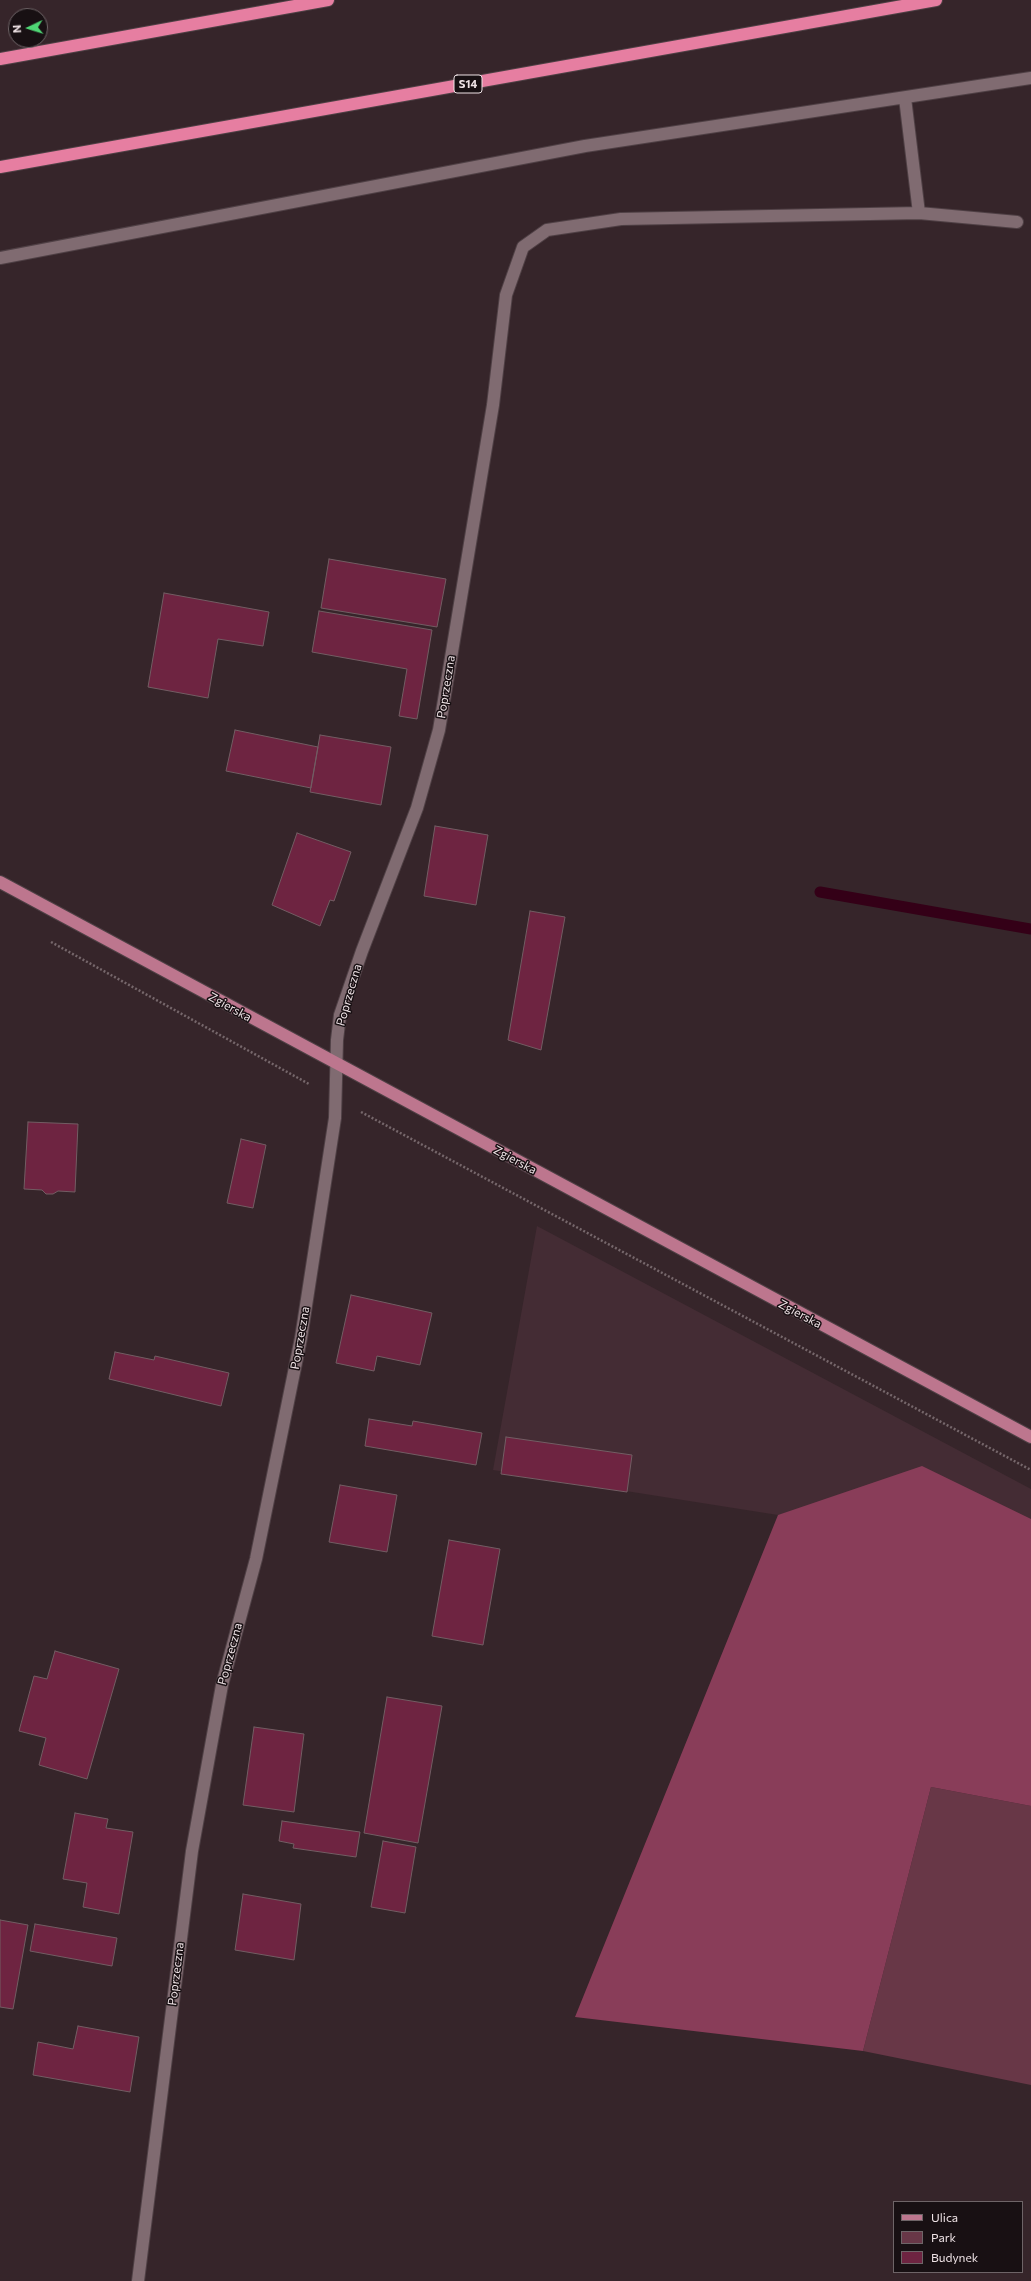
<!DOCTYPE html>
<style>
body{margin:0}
#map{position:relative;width:1031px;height:2281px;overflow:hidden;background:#36252a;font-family:Commissioner,sans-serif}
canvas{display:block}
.legend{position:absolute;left:893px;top:2201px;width:130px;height:72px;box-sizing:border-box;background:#181013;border:1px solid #6e6467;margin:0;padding:5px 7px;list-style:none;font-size:12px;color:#eee2e5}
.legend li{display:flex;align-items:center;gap:8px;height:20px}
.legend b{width:20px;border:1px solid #6e6467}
.north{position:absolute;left:8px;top:8px;width:40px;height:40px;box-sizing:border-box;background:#181013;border:1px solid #6e6467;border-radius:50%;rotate:266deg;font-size:11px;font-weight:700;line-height:16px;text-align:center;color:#eee2e5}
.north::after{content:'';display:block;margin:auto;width:14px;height:18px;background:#4fd675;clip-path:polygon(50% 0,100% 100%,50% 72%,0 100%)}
</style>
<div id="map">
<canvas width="1031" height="2281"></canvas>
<ul class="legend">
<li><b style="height:5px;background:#bd768e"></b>Ulica</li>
<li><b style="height:11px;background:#683747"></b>Park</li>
<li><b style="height:11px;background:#6e2441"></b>Budynek</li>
</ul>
<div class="north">N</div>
</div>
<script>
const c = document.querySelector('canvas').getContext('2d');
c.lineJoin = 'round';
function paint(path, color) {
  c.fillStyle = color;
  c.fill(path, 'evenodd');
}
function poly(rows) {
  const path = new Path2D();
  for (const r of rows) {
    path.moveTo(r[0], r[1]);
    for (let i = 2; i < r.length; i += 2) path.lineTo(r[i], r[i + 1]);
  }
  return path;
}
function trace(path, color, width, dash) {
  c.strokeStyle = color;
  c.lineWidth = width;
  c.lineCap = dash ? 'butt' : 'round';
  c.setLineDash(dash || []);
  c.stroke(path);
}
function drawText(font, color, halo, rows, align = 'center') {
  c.font = font + ' Commissioner,sans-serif';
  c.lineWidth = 3;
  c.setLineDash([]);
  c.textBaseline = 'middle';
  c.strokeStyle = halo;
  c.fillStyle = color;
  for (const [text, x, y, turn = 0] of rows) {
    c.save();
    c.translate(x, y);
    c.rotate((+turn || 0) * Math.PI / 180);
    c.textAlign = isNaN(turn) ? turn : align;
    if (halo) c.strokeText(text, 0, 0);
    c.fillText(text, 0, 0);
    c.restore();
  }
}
paint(poly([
 [537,1226,1031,1489,1031,1646,778,1515,493,1470]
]), '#442c34');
paint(poly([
 [931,1787,1031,1806,1031,2085,863,2051]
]), '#683747');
paint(poly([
 [922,1466,1031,1519,1031,1806,931,1787,863,2051,575,2017,778,1515]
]), '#893d59');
trace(poly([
 [820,892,1031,929]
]), '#340017', 11);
const building = poly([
 [329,559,446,579,437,627,321,608,329,559],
 [164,593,269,612,263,646,218,639,208,698,148,687,164,593],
 [319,611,432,630,417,719,399,716,407,669,312,652,319,611],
 [235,730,318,747,311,788,226,771,235,730],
 [320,735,391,747,381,805,310,792,320,735],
 [435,826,488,835,476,905,424,896,435,826],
 [297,833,351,852,334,901,330,900,320,926,272,905,297,833],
 [530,911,565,917,541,1050,508,1040,530,911],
 [28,1122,78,1124,75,1192,58,1191,53,1194,46,1194,42,1190,24,1189,28,1122],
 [241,1139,266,1145,253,1208,227,1203,241,1139],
 [351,1295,432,1313,420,1365,377,1356,374,1371,336,1363,351,1295],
 [115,1352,154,1360,155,1356,229,1373,221,1406,109,1379,115,1352],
 [369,1419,412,1426,413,1421,482,1433,476,1465,365,1446,369,1419],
 [506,1437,632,1455,627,1492,501,1474,506,1437],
 [340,1485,397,1495,387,1552,329,1542,340,1485],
 [449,1540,500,1549,483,1645,432,1636,449,1540],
 [55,1651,119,1669,87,1779,39,1765,46,1738,19,1731,34,1676,47,1679,55,1651],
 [387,1697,442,1706,418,1843,364,1833,387,1697],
 [254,1727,304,1734,294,1812,243,1805,254,1727],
 [75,1813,108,1819,106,1828,133,1832,119,1914,83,1907,87,1883,63,1879,75,1813],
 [282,1821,360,1832,356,1857,293,1848,294,1844,279,1841,282,1821],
 [383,1841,416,1847,405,1913,371,1907,383,1841],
 [243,1894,301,1904,294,1960,235,1950,243,1894],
 [0,1920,28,1925,13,2009,0,2007,0,1920],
 [35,1924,117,1938,112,1966,30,1951,35,1924],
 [78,2026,139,2037,130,2092,33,2075,38,2042,73,2049,78,2026]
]);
paint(building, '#6e2441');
trace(building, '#725d63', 1);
const minor = poly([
 [905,98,919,213],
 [0,258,585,146,1031,78],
 [138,2281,192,1851,222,1685,256,1559,301,1338,335,1118,337,1040,340,1015,362,951,417,808,439,730,493,405,506,295,523,247,547,230,621,219,919,213,1017,222]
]);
const major = poly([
 [0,882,1031,1437]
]);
const highway = poly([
 [0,59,328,0],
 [0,167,936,0]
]);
trace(minor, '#4f4045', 14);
trace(major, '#4f4045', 14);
trace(highway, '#4f4045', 14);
trace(poly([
 [51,942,309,1084],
 [361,1112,1031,1470]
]), '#76676b', 2.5, [2, 2]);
trace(minor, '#806b71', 12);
trace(major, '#bd768e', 12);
trace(highway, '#e67ea1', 12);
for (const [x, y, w] of [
 [468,84,28]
]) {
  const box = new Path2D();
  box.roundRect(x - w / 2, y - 9, w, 18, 3);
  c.fillStyle = '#181013';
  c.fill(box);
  trace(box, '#eee2e5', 1);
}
drawText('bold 11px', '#eee2e5', null, [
 ["S14",468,84]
]);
drawText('12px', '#eee2e5', '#181013', [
 ["Poprzeczna",446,687,-81],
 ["Poprzeczna",349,995,-74],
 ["Zgierska",230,1007,29],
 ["Zgierska",515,1160,28],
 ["Zgierska",800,1314,28],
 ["Poprzeczna",300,1338,-80],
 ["Poprzeczna",230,1654,-75],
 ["Poprzeczna",176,1974,-83]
]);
</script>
